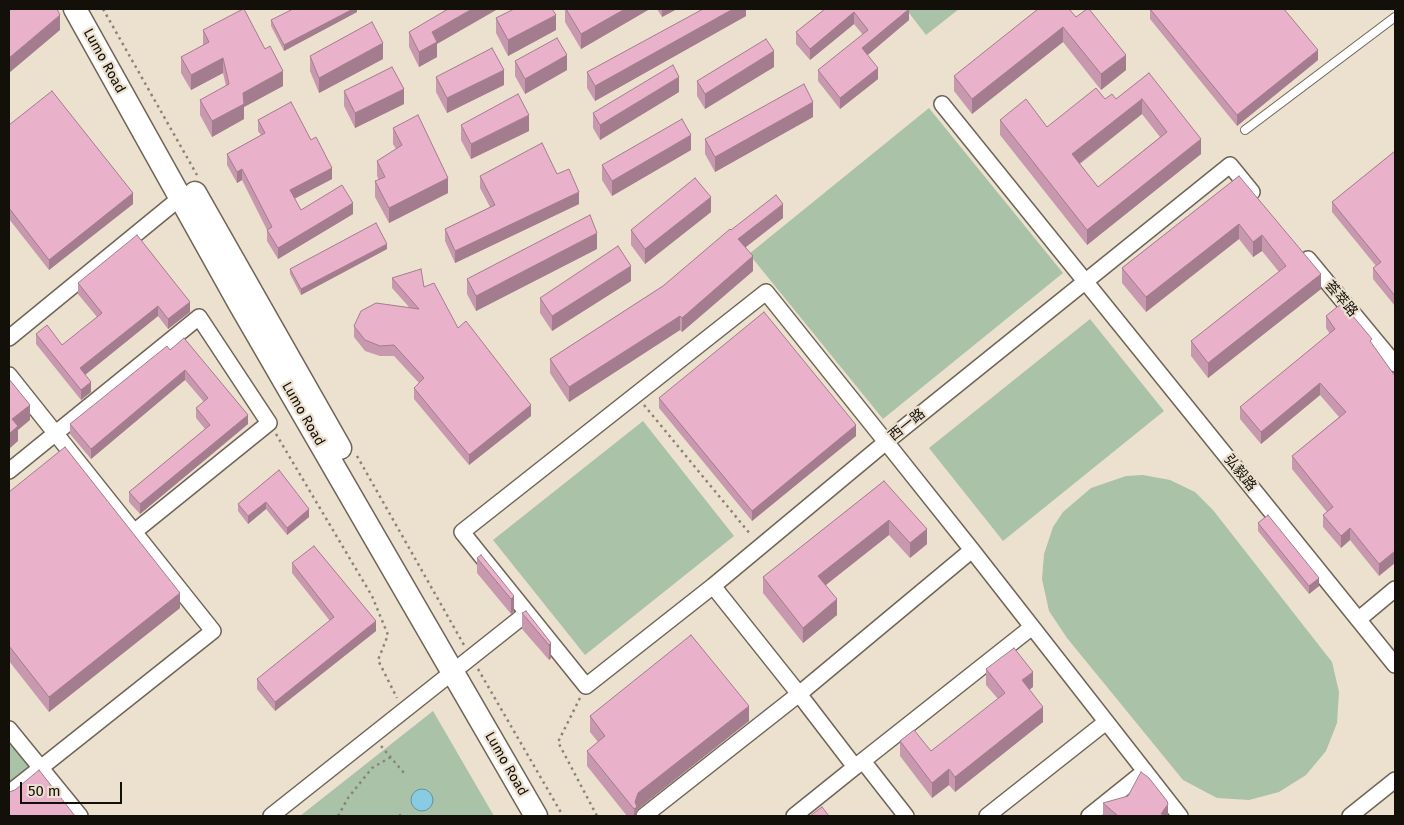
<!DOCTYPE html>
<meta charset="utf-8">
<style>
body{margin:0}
#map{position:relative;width:1404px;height:825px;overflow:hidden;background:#ece1cf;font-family:"Fira Sans",sans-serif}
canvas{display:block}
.frame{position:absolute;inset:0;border:10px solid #130f09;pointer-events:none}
.scale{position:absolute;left:20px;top:782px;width:102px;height:22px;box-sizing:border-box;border:2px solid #130f09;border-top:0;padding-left:6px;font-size:15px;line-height:18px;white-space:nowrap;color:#130f09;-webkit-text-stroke:4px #ece1cf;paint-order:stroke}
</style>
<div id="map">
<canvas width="1404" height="825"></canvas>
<div class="frame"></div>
<div class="scale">50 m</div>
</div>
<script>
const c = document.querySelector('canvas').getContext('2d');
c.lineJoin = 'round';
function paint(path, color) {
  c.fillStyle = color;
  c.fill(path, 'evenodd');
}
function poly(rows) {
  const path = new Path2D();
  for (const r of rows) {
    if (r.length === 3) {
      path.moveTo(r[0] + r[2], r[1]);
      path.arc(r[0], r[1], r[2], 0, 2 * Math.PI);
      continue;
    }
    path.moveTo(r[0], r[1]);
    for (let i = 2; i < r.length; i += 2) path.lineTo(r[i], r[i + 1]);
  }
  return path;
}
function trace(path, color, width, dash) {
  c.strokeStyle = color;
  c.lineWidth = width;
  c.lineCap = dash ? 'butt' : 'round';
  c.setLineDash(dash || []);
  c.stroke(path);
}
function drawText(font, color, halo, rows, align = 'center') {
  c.font = font + ' "Fira Sans","Noto Sans SC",sans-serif';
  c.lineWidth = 4.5;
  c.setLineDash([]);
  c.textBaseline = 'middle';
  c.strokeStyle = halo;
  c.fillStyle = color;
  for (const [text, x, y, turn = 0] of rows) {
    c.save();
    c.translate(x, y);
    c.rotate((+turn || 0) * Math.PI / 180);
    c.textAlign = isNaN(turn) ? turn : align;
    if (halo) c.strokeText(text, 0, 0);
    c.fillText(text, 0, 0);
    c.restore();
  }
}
paint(poly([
 [906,9,959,9,926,35],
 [929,108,1063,273,883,419,749,254],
 [1090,319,1164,411,1003,541,929,448],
 [643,421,734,536,585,655,493,540],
 [1143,475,1170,480,1195,492,1213,510,1332,662,1339,692,1337,723,1326,751,1306,775,1279,792,1249,800,1217,798,1183,780,1067,638,1049,611,1042,579,1044,554,1053,527,1063,512,1091,488,1126,476],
 [433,711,494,816,300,816],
 [9,728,40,767,9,793]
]), '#a9c2a8');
const water = poly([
 [422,800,11]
]);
paint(water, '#89cbe0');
trace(water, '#6693a0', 1);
const service = poly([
 [1245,130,1395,17]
]);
const minor = poly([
 [942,104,1395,665],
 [1308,259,1395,364],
 [9,338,180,198],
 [9,375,213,631,9,793],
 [9,471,199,317,269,423,134,532],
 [713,586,799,694,972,550],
 [1359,619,1395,589],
 [9,729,80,816],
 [863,761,906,816],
 [271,816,527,613],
 [644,816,799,694,855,767,1032,627],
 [794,816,855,767],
 [987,816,1106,722],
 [1089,816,1145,771],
 [1180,816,972,550,886,442,766,292,462,532,586,686,713,586,886,442,1230,165,1252,192],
 [1350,816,1395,780]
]);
const secondary = poly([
 [75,9,239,303,536,816],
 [195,193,340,448]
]);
trace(service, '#6f6556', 10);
trace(minor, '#6f6556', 18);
trace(secondary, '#6f6556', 25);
trace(poly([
 [103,9,197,175],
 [644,405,751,535],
 [276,434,372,596,388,635,378,660,397,698],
 [357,456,464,645],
 [478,669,563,816],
 [580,698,558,742,597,816],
 [381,746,404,773],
 [338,816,348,798,372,768,391,757],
 [399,816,403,813]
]), '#8b8376', 2.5, [2.5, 4]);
trace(service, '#fff', 8);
trace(minor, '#fff', 15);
trace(secondary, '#fff', 22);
paint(poly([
 [357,9,357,12,284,51,271,26,271,20],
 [565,9,648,9,648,10,581,49,565,22],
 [657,9,677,9,662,17],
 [746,9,746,16,595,101,587,88,587,72],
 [825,9,909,20,867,55,878,79,840,109,818,81,818,70,863,35,854,24,810,60,796,44,796,32],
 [1150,9,1318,60,1237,126,1150,19],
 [1076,17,1126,70,1101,90,1063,42,972,114,954,91,954,76],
 [496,18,556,30,508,56,496,33],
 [203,30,283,86,244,107,244,119,212,137,200,115,200,100,226,86,223,73,191,90,181,73,181,57,203,46],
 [409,32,437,44,437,57,419,67,409,47],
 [310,56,383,59,319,93,310,71],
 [515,61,567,70,525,94,515,76],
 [774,67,705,109,697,96,697,81],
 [1149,73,1201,154,1087,245,1000,135,1000,120,1047,127,1105,99,1116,99],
 [1142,114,1160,137,1098,187,1080,164],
 [436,77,504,85,447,113,436,92],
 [344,91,404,104,355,128,344,106],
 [679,92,600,140,593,128,593,113],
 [813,117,715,172,705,154,705,139],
 [258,120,332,179,294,199,301,210,353,214,278,259,267,241,267,230,242,180,237,183,227,165,227,154,261,135,258,131],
 [9,125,133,204,49,270,9,219],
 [461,125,529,131,471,159,461,140],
 [393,128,448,193,389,223,375,197,375,181,379,180,377,176,377,161,396,149,393,144],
 [691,150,612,196,602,180,602,165],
 [1395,151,1395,306,1373,279,1373,268,1376,266,1332,212,1332,202],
 [557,174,579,204,455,263,445,241,445,229,490,207,480,188,480,176],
 [1239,176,1321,289,1208,378,1191,356,1191,341,1279,272,1262,251,1253,257,1239,239,1146,312,1122,283,1122,268],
 [711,212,645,264,631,245,631,230],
 [783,218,746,247,753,271,682,332,680,330,569,402,550,373,550,359,663,286,731,230],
 [387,249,301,295,290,274,290,269],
 [597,249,476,311,467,294,467,279],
 [392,278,424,287,531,416,469,465,414,399,414,388,419,383,394,356,380,356,365,351,354,337,354,326,409,307,392,288],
 [631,281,552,331,540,313,540,298],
 [78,283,190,312,168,329,158,316,85,375,91,392,81,400,36,344,36,334,62,345,97,317,78,294],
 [1326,316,1372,345,1392,372,1379,576,1350,540,1341,548,1323,527,1323,515,1327,512,1292,469,1292,456,1339,417,1320,395,1261,444,1240,419,1240,407,1330,334,1326,328],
 [170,350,248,424,140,514,129,502,129,492,205,429,196,418,196,408,204,402,185,380,91,459,70,434,70,424],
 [659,398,856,436,752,521,659,408],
 [279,470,309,517,287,535,266,509,248,524,238,511,238,504],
 [884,481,927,544,910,558,889,535,826,585,837,615,803,643,763,593,763,577],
 [9,492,180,608,49,712,9,661],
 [1258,523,1319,586,1309,594,1258,531],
 [477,558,514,596,514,611,511,614,477,573],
 [292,563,376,631,275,711,257,689,257,679,330,621,292,573],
 [522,613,551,643,551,658,549,660,522,629],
 [986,669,1033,687,1029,690,1043,722,955,792,949,785,932,798,900,756,900,741,931,751,998,699,986,685],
 [590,716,749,721,638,809,637,812,637,816,627,816,587,766,587,751,598,742,590,732],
 [1103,803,1168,816,1169,816,1103,816]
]), '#c898ae');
paint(poly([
 [353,9,357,9,357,12,284,51,284,45],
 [472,9,498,9,437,44,437,57,419,67,419,52,432,32],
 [625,9,648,9,648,10,581,49,581,34],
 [662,9,677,9,662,17],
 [733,9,746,9,746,16,595,101,595,86],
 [909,9,909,20,862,60,862,48],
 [854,12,854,24,810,60,810,49],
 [60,15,60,30,9,73,9,58],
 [556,15,556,30,508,56,508,40],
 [1063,27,1063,42,972,114,972,99],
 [383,43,383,59,319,93,319,78],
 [1318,50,1318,60,1237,126,1237,115],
 [774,51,774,67,705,109,705,94],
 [567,55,567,70,525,94,525,79],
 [1126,55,1126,70,1101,90,1101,74],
 [223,58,223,73,191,90,191,75],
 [878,68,878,79,840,109,840,98],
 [504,70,504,85,447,113,447,98],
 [283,71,283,86,244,107,244,119,212,137,212,121,243,93],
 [679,77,679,92,600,140,600,125],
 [404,89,404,104,355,128,355,113],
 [1142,99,1142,114,1072,169,1072,154],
 [813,102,813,117,715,172,715,157],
 [529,115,529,131,471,159,471,144],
 [691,135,691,150,612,196,612,181],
 [1201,139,1201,154,1087,245,1087,230],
 [332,168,332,179,290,201,290,190],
 [242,169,242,180,237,183,237,172],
 [448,178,448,193,389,223,389,208],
 [579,192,579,204,455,263,455,251],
 [133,193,133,204,49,270,49,260],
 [711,197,711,212,645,264,645,249],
 [353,203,353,214,278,259,278,248],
 [783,204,783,218,738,253,738,239],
 [1239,224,1239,239,1146,312,1146,297],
 [597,233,597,249,476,311,476,296],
 [1262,235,1262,251,1253,257,1253,242],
 [387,244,387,249,301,295,301,289],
 [753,256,753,271,682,332,682,318],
 [631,266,631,281,552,331,552,316],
 [1321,274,1321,289,1208,378,1208,363],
 [190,302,190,312,168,329,168,319],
 [158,306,158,316,80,379,80,368],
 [680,316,680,330,569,402,569,387],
 [185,370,185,380,91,459,91,449],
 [91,382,91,392,81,400,81,390],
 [1320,383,1320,395,1261,444,1261,432],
 [30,405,30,420,18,430,18,441,9,449,9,434,12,419],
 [531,405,531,416,469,465,469,455],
 [248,415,248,424,140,514,140,504],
 [856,425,856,436,752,521,752,511],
 [266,502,266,509,248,524,248,516],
 [309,509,309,517,287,535,287,528],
 [889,520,889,535,818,591,818,576],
 [1350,528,1350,540,1341,548,1341,536],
 [927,529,927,544,910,558,910,543],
 [1395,551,1395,563,1379,576,1379,564],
 [1319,578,1319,586,1309,594,1309,586],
 [180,593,180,608,49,712,49,697],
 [514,596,514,611,511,614,511,599],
 [837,599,837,615,803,643,803,628],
 [376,621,376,631,275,711,275,702],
 [551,643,551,658,549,660,549,645],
 [1033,672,1033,687,1022,695,1022,680],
 [749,706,749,721,638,809,637,812,637,816,634,816,635,802,638,793],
 [1043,707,1043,722,955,792,955,777],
 [949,769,949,785,932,798,932,783],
 [1168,804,1168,816,1161,814]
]), '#a37c8d');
const building = poly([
 [9,9,57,9,60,15,9,58,9,9],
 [243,9,244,9,265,49,270,46,283,71,243,93,244,104,212,121,200,100,229,84,223,58,191,75,181,57,209,42,203,30,243,9],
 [293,9,353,9,284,45,271,20,293,9],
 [448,9,472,9,432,32,437,42,419,52,409,32,448,9],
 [514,9,552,9,556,15,508,40,496,18,514,9],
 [566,9,625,9,581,34,566,9],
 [703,9,733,9,595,86,587,72,703,9],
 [825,9,909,9,862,48,878,68,840,98,818,70,868,30,854,12,810,49,796,32,825,9],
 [1038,9,1069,9,1076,17,1087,9,1089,9,1126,55,1101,74,1063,27,972,99,954,76,1038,9],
 [1150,9,1284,9,1318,50,1237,115,1150,9],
 [372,22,383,43,319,78,310,56,372,22],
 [557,38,567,55,525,79,515,61,557,38],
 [766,39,774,51,705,94,697,81,766,39],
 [492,48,504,70,447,98,436,77,492,48],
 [673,65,679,77,600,125,593,113,673,65],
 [392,67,404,89,355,113,344,91,392,67],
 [1149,73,1201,139,1087,230,1000,120,1026,99,1047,127,1096,88,1105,99,1112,94,1116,99,1149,73],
 [1142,99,1167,132,1098,187,1072,154,1142,99],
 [804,84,813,102,715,157,705,139,804,84],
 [52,91,133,193,49,260,9,208,9,125,52,91],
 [518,94,529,115,471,144,461,125,518,94],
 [291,102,311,140,316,137,332,168,290,190,301,210,342,185,353,203,278,248,267,230,272,227,242,169,237,172,227,154,265,133,258,120,291,102],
 [418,115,448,178,389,208,375,181,385,177,377,161,402,145,393,128,418,115],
 [682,119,691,135,612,181,602,165,682,119],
 [542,143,557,174,569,169,579,192,455,251,445,229,495,205,480,176,542,143],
 [1395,151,1395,296,1373,268,1381,262,1332,202,1395,151],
 [1239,176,1321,274,1208,363,1191,341,1286,266,1262,235,1253,242,1239,224,1146,297,1122,268,1239,176],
 [695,178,711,197,645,249,631,230,695,178],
 [776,195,783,204,738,239,753,256,682,318,680,316,569,387,550,359,663,286,730,229,731,230,776,195],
 [590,215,597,233,476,296,467,279,590,215],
 [376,223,387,244,301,289,290,269,376,223],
 [137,235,190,302,168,319,158,306,80,368,91,382,81,390,36,334,47,325,62,345,102,313,78,283,137,235],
 [618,246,631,266,552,316,540,298,618,246],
 [421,269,424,287,434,283,458,328,466,321,531,405,469,455,414,388,424,378,394,345,380,346,365,340,354,326,361,311,376,303,419,309,392,278,421,269],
 [1342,303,1372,339,1370,341,1395,376,1395,551,1379,564,1350,528,1341,536,1323,515,1333,507,1292,456,1346,412,1320,383,1261,432,1240,407,1335,329,1326,316,1342,303],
 [764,312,856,425,752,511,659,398,764,312],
 [184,338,248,415,140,504,129,492,210,425,196,408,208,398,185,370,91,449,70,424,167,346,170,350,184,338],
 [9,379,30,405,12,419,18,426,9,434,9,379],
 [65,447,180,593,49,697,9,646,9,492,65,447],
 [279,470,309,509,287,528,266,502,248,516,238,504,279,470],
 [884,481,927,529,910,543,889,520,818,576,837,599,803,628,763,577,884,481],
 [1268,515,1319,578,1309,586,1258,523,1268,515],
 [314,546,376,621,275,702,257,679,334,617,292,563,314,546],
 [481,555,514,596,511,599,477,558,481,555],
 [526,611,551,643,549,645,522,613,526,611],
 [691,635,749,706,638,793,635,802,637,807,634,809,587,751,605,736,590,716,691,635],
 [1014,648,1033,672,1022,680,1043,707,955,777,949,769,932,783,900,741,914,730,931,751,1005,693,986,669,1014,648],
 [39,770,75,816,9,816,9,792,15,790,39,770],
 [1141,772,1149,778,1167,801,1168,804,1161,814,1169,816,1118,816,1103,803,1128,796,1141,772],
 [822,807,829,816,810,816,822,807]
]);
paint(building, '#e9b1ca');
trace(building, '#a37c8d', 1);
drawText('14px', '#130f09', '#ece1cf', [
 ["Lumo Road",104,61,61],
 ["荟萃路",1341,299,50],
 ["Lumo Road",303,414,60],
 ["西一路",907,425,-39],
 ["弘毅路",1240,473,51],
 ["Lumo Road",506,764,60]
]);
</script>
